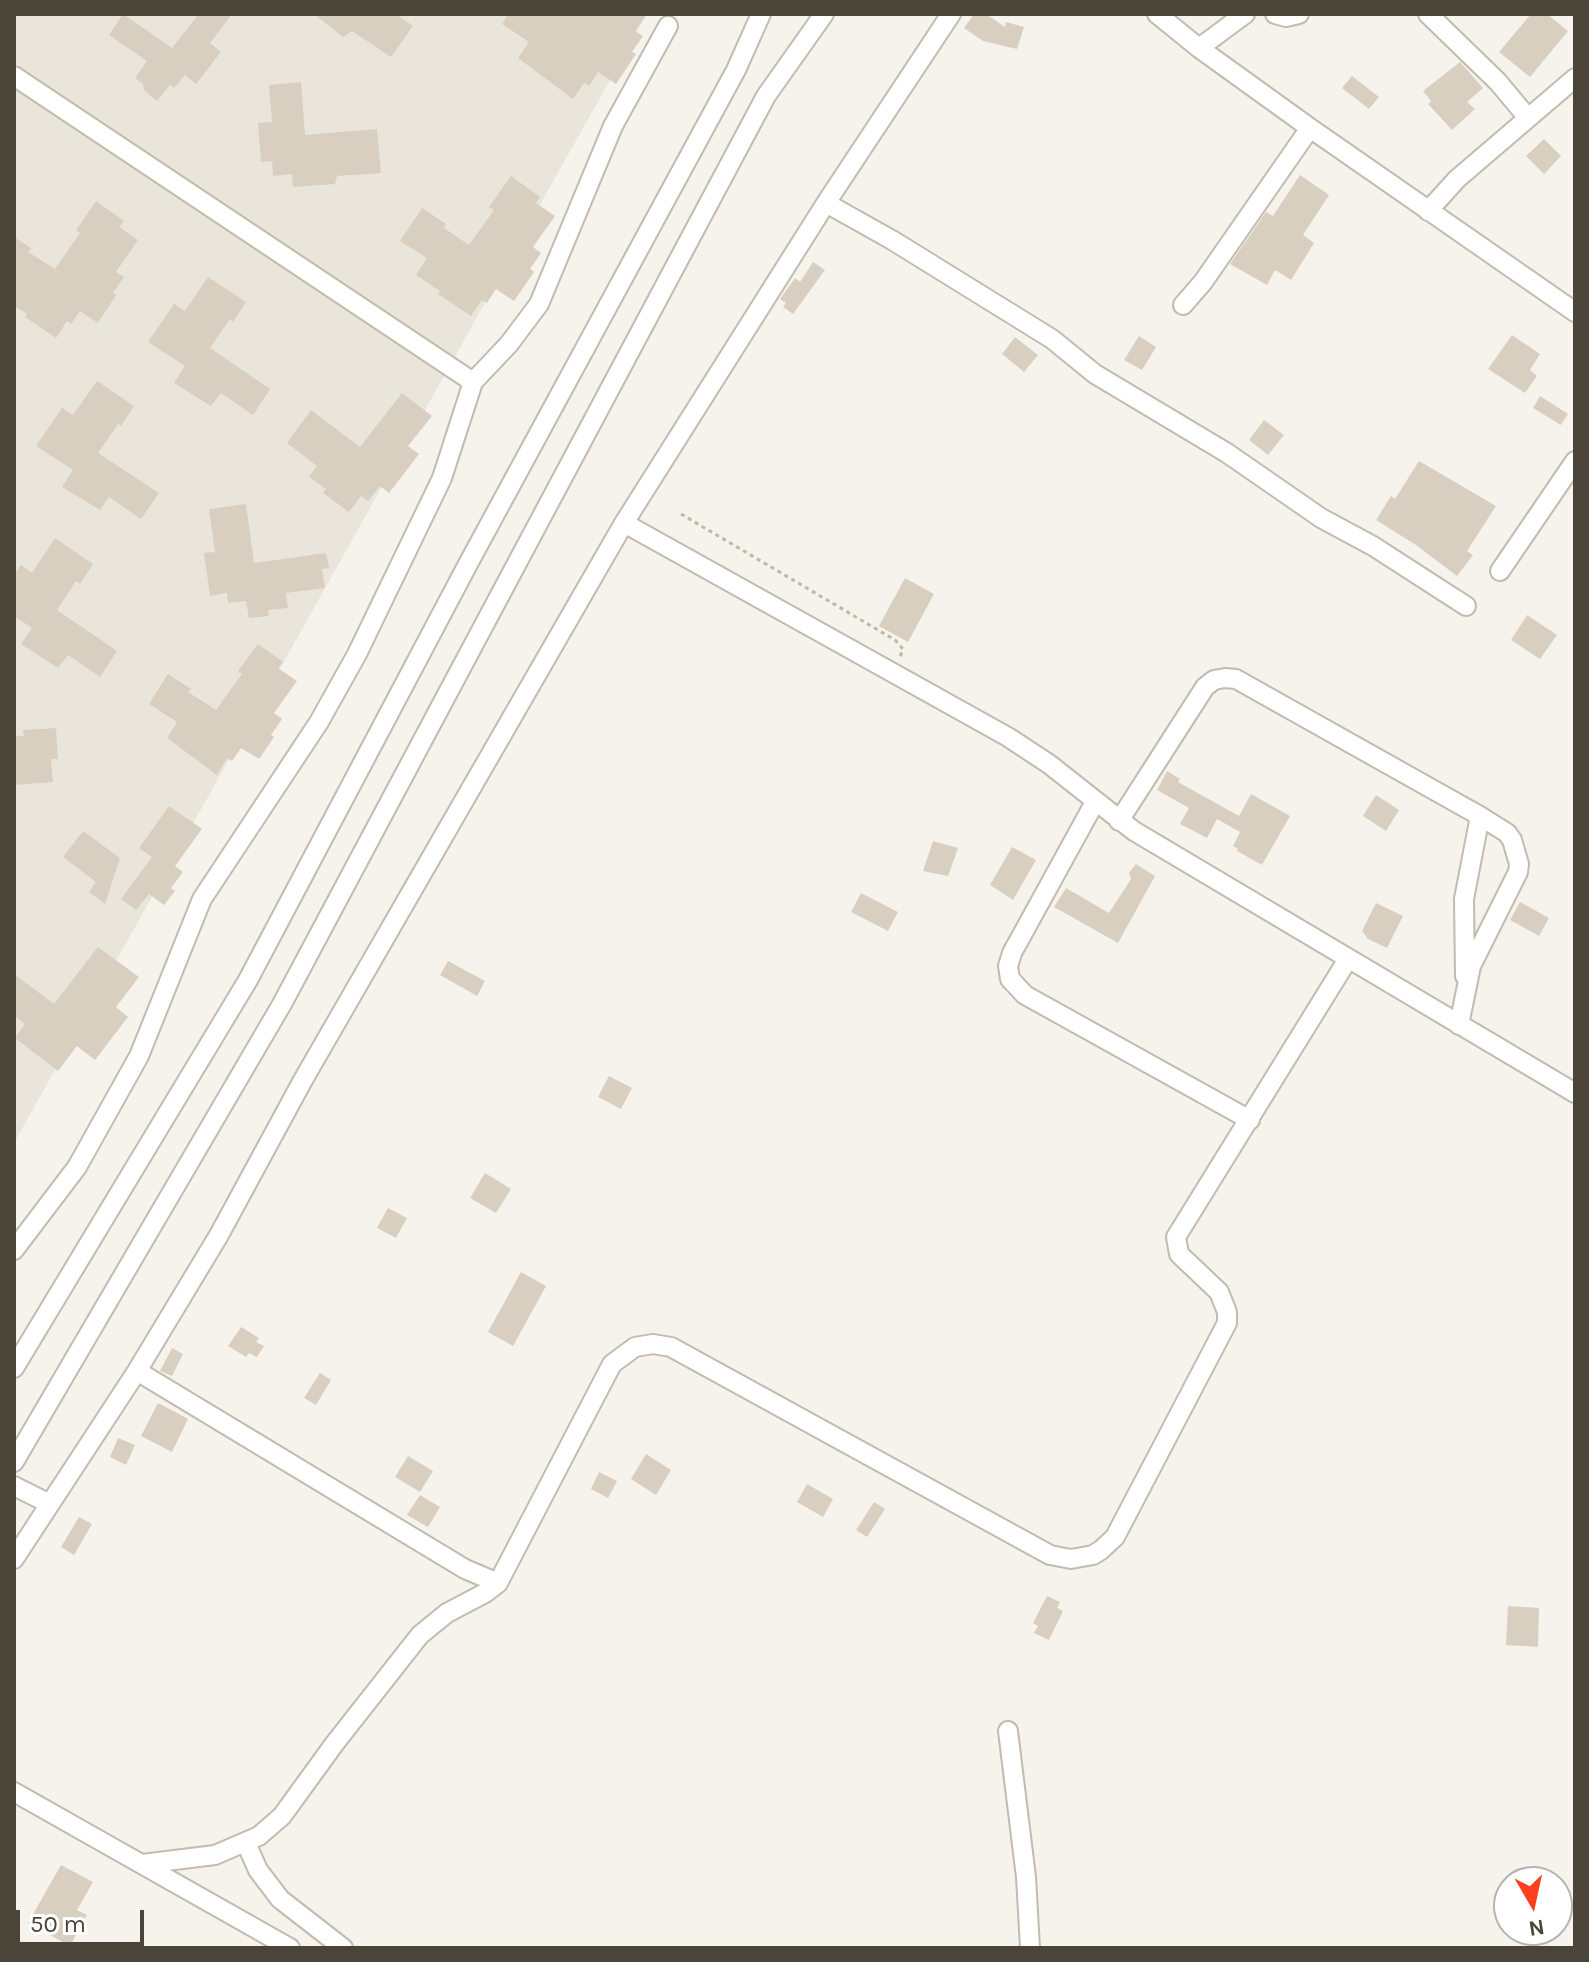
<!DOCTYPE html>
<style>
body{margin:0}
#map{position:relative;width:1589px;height:1962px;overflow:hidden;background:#f6f3ec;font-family:Karla,sans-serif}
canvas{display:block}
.frame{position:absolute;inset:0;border:16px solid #4b4439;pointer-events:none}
.north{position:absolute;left:1493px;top:1866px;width:80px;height:80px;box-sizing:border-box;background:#fff;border:2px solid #b7b4b0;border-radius:50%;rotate:171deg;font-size:22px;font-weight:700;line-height:32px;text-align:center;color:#4b4439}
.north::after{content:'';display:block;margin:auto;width:28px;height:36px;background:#fc3f1d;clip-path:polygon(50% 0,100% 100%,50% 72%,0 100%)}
.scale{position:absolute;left:16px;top:1910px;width:128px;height:36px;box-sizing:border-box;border:4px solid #4b4439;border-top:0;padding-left:10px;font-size:24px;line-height:28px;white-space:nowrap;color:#4b4439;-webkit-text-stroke:6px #fff;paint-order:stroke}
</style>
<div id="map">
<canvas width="1589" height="1962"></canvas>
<div class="frame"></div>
<div class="north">N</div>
<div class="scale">50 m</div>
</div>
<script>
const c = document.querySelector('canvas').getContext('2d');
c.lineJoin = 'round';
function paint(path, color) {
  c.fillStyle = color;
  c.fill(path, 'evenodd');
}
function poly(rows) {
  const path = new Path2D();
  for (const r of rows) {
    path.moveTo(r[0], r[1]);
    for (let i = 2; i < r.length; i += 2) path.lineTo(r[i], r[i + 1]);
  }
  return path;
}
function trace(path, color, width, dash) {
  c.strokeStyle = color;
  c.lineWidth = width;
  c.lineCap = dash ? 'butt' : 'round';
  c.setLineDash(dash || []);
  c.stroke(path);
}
paint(poly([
 [14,14,647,14,14,1143]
]), '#eae5da');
paint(poly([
 [123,14,172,48,199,14,232,14,210,43,221,52,196,84,185,75,174,88,170,85,157,101,144,90,143,84,135,78,147,61,109,35],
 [314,14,396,14,413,26,391,57,352,31,343,37],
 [508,14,647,14,635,31,643,36,632,52,636,54,616,84,598,72,589,86,584,83,573,99,518,58,529,42,502,24],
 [974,14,986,14,1005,27,1006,22,1024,27,1017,49,983,41,964,28],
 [1531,14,1547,14,1568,31,1530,77,1499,52],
 [1460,62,1483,88,1467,102,1475,109,1452,130,1428,104,1431,101,1423,91],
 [1352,76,1379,97,1369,109,1342,88],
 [301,82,305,135,377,129,381,173,337,176,335,184,293,187,292,174,273,176,272,161,261,162,258,123,272,122,269,85],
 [1544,139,1561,156,1544,174,1526,156],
 [1300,175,1329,195,1303,235,1314,243,1291,280,1275,270,1267,285,1230,264,1266,212,1273,216],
 [511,176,540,197,536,203,555,216,533,247,541,253,530,269,534,272,514,301,496,289,487,303,482,300,471,316,438,294,440,291,416,275,427,258,400,241,422,208,446,224,444,228,469,245,494,210,489,207],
 [96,201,124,221,119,227,138,240,116,272,124,277,113,293,116,295,98,323,80,311,71,324,67,321,56,338,25,317,27,314,14,306,14,237,31,248,28,252,55,269,80,233,76,230],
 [813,262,825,270,793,314,783,307,786,303,780,299,795,278,800,282],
 [208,277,246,302,233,322,230,319,210,348,270,389,253,415,221,393,211,406,174,383,185,366,148,342,174,304,185,311],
 [1512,335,1540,354,1530,370,1537,376,1525,393,1488,369],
 [1139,336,1156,347,1142,370,1124,360],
 [1015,337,1038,355,1024,372,1002,354],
 [97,381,134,406,121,426,118,424,98,453,159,493,141,519,109,497,100,510,62,487,73,470,36,446,62,408,73,415],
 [402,393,432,416,408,446,419,454,389,493,380,486,368,501,361,496,349,512,323,493,326,489,309,477,317,466,287,443,311,410,360,447],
 [1540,396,1568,414,1561,425,1533,408],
 [1264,420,1284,435,1268,455,1249,440],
 [1419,461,1496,506,1467,551,1473,555,1457,576,1416,545,1376,520,1391,496,1395,499],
 [246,504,254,563,326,553,329,568,322,569,325,588,286,593,288,608,268,610,269,616,249,618,246,601,228,603,227,593,210,596,204,553,215,552,209,509],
 [55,538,93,564,80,584,76,581,57,610,117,651,100,677,68,655,58,668,21,644,32,628,14,616,14,575,21,565,32,573],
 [905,578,934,594,908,642,879,626],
 [1527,615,1557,635,1540,659,1511,640],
 [258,644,283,662,278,668,297,681,274,713,282,719,271,735,274,737,259,759,241,748,232,761,227,758,217,775,167,738,177,722,149,704,168,674,191,689,188,692,216,710,242,674,238,671],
 [56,728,58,759,51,759,53,782,14,785,14,736,24,736,23,730],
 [1167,771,1180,779,1178,782,1239,816,1251,794,1290,816,1262,865,1237,851,1238,849,1233,846,1240,832,1217,819,1207,838,1180,824,1189,808,1157,790],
 [1376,795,1399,810,1386,831,1363,816],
 [169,806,202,829,175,866,183,872,171,888,175,891,164,905,149,894,136,910,121,899,152,857,139,848],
 [83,831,120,858,105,904,89,892,96,882,63,857],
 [933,841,958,848,948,876,923,871],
 [1012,847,1036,860,1013,900,990,885],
 [1136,864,1155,876,1118,943,1054,907,1066,888,1109,913,1131,879,1129,873],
 [861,893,898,912,888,931,851,912],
 [1520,902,1549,918,1539,936,1510,920],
 [1376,903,1403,916,1387,948,1368,939,1362,931],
 [98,947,139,977,116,1007,128,1017,95,1060,77,1046,58,1071,15,1038,25,1024,14,1015,14,974,54,1004],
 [448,961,485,981,477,996,440,975],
 [609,1076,632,1088,621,1109,598,1097],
 [485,1173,511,1189,496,1213,470,1198],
 [388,1208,407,1218,396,1238,377,1228],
 [521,1272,546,1286,513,1346,488,1332],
 [241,1327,259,1338,256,1342,264,1346,257,1357,249,1353,246,1357,228,1346],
 [172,1348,183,1354,172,1376,160,1371],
 [320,1373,331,1380,316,1405,304,1398],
 [158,1403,188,1419,172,1452,141,1436],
 [118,1438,135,1445,126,1465,110,1457],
 [646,1454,671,1470,656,1495,631,1479],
 [408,1456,433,1471,420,1492,395,1477],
 [599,1472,617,1481,608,1498,591,1489],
 [807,1484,833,1499,823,1517,797,1502],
 [420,1495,440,1507,428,1527,407,1515],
 [874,1502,885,1509,867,1537,856,1530],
 [79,1517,92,1524,74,1555,61,1547],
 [1047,1596,1060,1602,1057,1608,1063,1611,1049,1640,1034,1633,1038,1626,1033,1623],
 [1508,1606,1539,1608,1538,1647,1506,1645],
 [61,1865,93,1882,77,1910,87,1915,70,1946,28,1923]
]), '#d8cfc1');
const minor = poly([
 [1157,14,1199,48,1310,128,1575,312],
 [1275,14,1286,17,1299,14],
 [1428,14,1498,82,1528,118],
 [1199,48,1245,14],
 [14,76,473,382,442,478,357,654,319,722,202,899,139,1056,77,1167,14,1250],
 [826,203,892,240,1052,339,1095,374,1227,453,1321,518,1373,546,1466,606],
 [1428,211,1457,179,1575,78],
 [1183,305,1203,282,1310,128],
 [473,382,509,344,539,304,613,126,668,26],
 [624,523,1008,737,1049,764,1134,831,1575,1093],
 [1500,571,1575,461],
 [1095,802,1012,953,1008,966,1010,979,1025,995,1250,1120],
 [1119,821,1205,687,1214,680,1225,678,1236,679,1480,816,1507,833,1512,840,1519,864,1518,872,1471,966,1459,1025],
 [1465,976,1464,899,1480,816],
 [14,1368,248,980,468,564,736,70,761,14],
 [137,1371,465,1569,498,1583],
 [14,1462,282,1004,766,96,824,14],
 [14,1486,48,1503],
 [14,1559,137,1371,219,1235,303,1080,624,523,826,203,951,14],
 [1008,1731,1026,1877,1030,1948],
 [14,1792,290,1948],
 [246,1843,258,1870,280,1899,343,1948],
 [142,1864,215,1855,259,1836,282,1816,335,1743,420,1635,447,1613,485,1593,498,1583,612,1364,635,1347,653,1344,671,1347,1050,1555,1071,1559,1093,1555,1101,1550,1115,1537,1227,1323,1227,1312,1219,1292,1179,1254,1176,1237,1348,959]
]);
trace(minor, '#c2bbae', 22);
trace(poly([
 [681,514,895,640,903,649,900,657]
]), '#c4b79f', 3, [4, 4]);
trace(minor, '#fff', 18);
</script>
